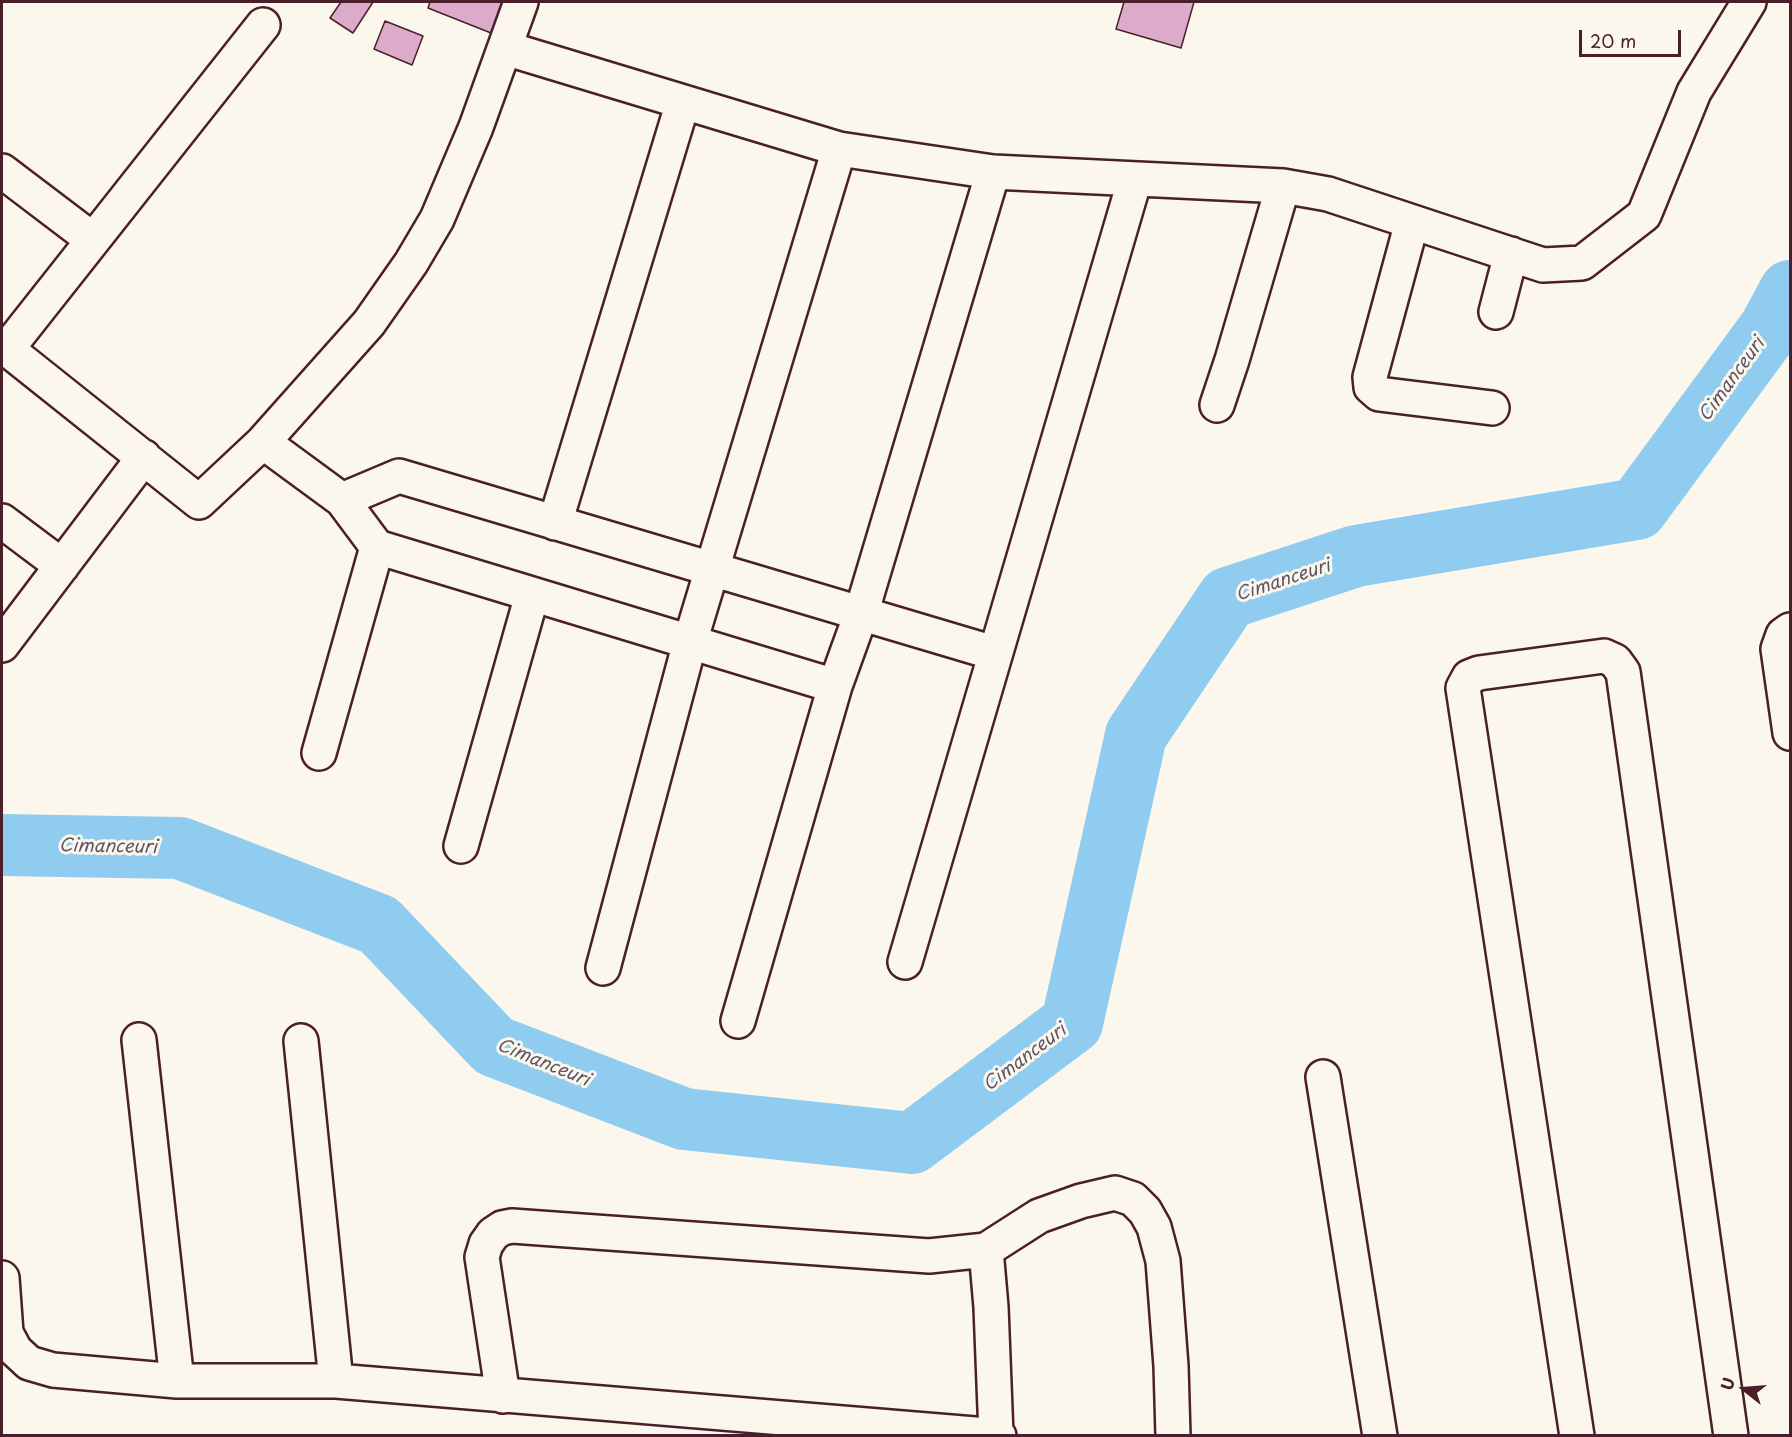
<!DOCTYPE html>
<style>
body{margin:0}
#map{position:relative;width:1792px;height:1437px;overflow:hidden;background:#fbf7ec;font-family:"Playpen Sans",sans-serif}
canvas{display:block}
.frame{position:absolute;inset:0;border:3px solid #4a1f2b;pointer-events:none}
.north{position:absolute;left:1714px;top:1359px;width:60px;height:60px;-webkit-text-stroke:4px #fbf7ec;paint-order:stroke;rotate:287deg;font-size:16px;font-weight:700;line-height:24px;text-align:center;color:#4a1f2b}
.north::after{content:'';display:block;margin:auto;width:21px;height:27px;background:#4a1f2b;clip-path:polygon(50% 0,100% 100%,50% 72%,0 100%)}
.scale{position:absolute;left:1579px;top:30px;width:102px;height:27px;box-sizing:border-box;border:3px solid #4a1f2b;border-top:0;padding-left:8px;font-size:18px;line-height:21px;white-space:nowrap;color:#4a1f2b;-webkit-text-stroke:4px #fbf7ec;paint-order:stroke}
</style>
<div id="map">
<canvas width="1792" height="1437"></canvas>
<div class="frame"></div>
<div class="north">U</div>
<div class="scale">20 m</div>
</div>
<script>
const c = document.querySelector('canvas').getContext('2d');
c.lineJoin = 'round';
function poly(rows) {
  const path = new Path2D();
  for (const r of rows) {
    path.moveTo(r[0], r[1]);
    for (let i = 2; i < r.length; i += 2) path.lineTo(r[i], r[i + 1]);
  }
  return path;
}
function trace(path, color, width, dash) {
  c.strokeStyle = color;
  c.lineWidth = width;
  c.lineCap = dash ? 'butt' : 'round';
  c.setLineDash(dash || []);
  c.stroke(path);
}
function paint(path, color) {
  c.fillStyle = color;
  c.fill(path, 'evenodd');
}
function drawText(font, color, halo, rows, align = 'center') {
  c.font = font + ' "Playpen Sans",sans-serif';
  c.lineWidth = 6;
  c.setLineDash([]);
  c.textBaseline = 'middle';
  c.strokeStyle = halo;
  c.fillStyle = color;
  for (const [text, x, y, turn = 0] of rows) {
    c.save();
    c.translate(x, y);
    c.rotate((+turn || 0) * Math.PI / 180);
    c.textAlign = isNaN(turn) ? turn : align;
    if (halo) c.strokeText(text, 0, 0);
    c.fillText(text, 0, 0);
    c.restore();
  }
}
trace(poly([
 [2,845,180,848,379,925,494,1046,684,1119,912,1143,1072,1023,1136,735,1228,598,1356,556,1637,509,1770,328,1790,291]
]), '#8fccef', 62);
const building = poly([
 [341,2,373,2,353,33,330,18,341,2],
 [430,2,509,2,496,35,428,8,430,2],
 [1124,2,1194,2,1181,48,1116,29,1124,2],
 [385,21,423,36,412,65,374,49,385,21]
]);
paint(building, '#ddabca');
trace(building, '#4a1f2b', 1.5);
const minor = poly([
 [505,48,839,149,993,172,1283,186,1328,194,1543,265,1582,263,1644,215,1694,92,1749,2],
 [2,171,93,240],
 [1412,222,1370,377,1371,387,1379,394,1492,408],
 [1496,312,1511,254],
 [2,345,199,502,263,442,369,323,411,263,437,219,476,127,521,2],
 [7,349,263,25],
 [1217,405,1232,360,1283,186],
 [263,442,342,500,377,547,835,686],
 [342,500,399,476,994,653],
 [2,521,62,566],
 [555,523,683,102],
 [1790,630,1783,635,1778,649,1790,733],
 [2,645,144,457],
 [319,753,377,547],
 [461,846,532,595],
 [905,962,1135,179],
 [603,968,690,642,839,149],
 [738,1021,835,686,861,614,993,172],
 [139,1040,177,1381],
 [301,1041,336,1381],
 [1323,1077,1380,1436],
 [986,1250,1039,1216,1081,1201,1115,1193,1133,1199,1145,1211,1154,1227,1163,1261,1171,1366,1173,1436],
 [2,1278,6,1333,15,1350,29,1363,53,1370,177,1381,336,1381,999,1436],
 [503,1396,482,1257,486,1244,493,1234,502,1228,512,1226,929,1256,986,1250,991,1307,996,1435],
 [1577,1436,1463,688,1469,677,1479,673,1604,656,1615,661,1623,672,1731,1436]
]);
trace(minor, '#4a1f2b', 38);
trace(minor, '#fbf7ec', 33);
drawText('italic 18px', '#5f5366', '#fbf7ec', [
 ["Cimanceuri",1732,380,-54],
 ["Cimanceuri",1283,581,-18],
 ["Cimanceuri",108,847,1],
 ["Cimanceuri",1025,1058,-37],
 ["Cimanceuri",543,1063,22]
]);
</script>
